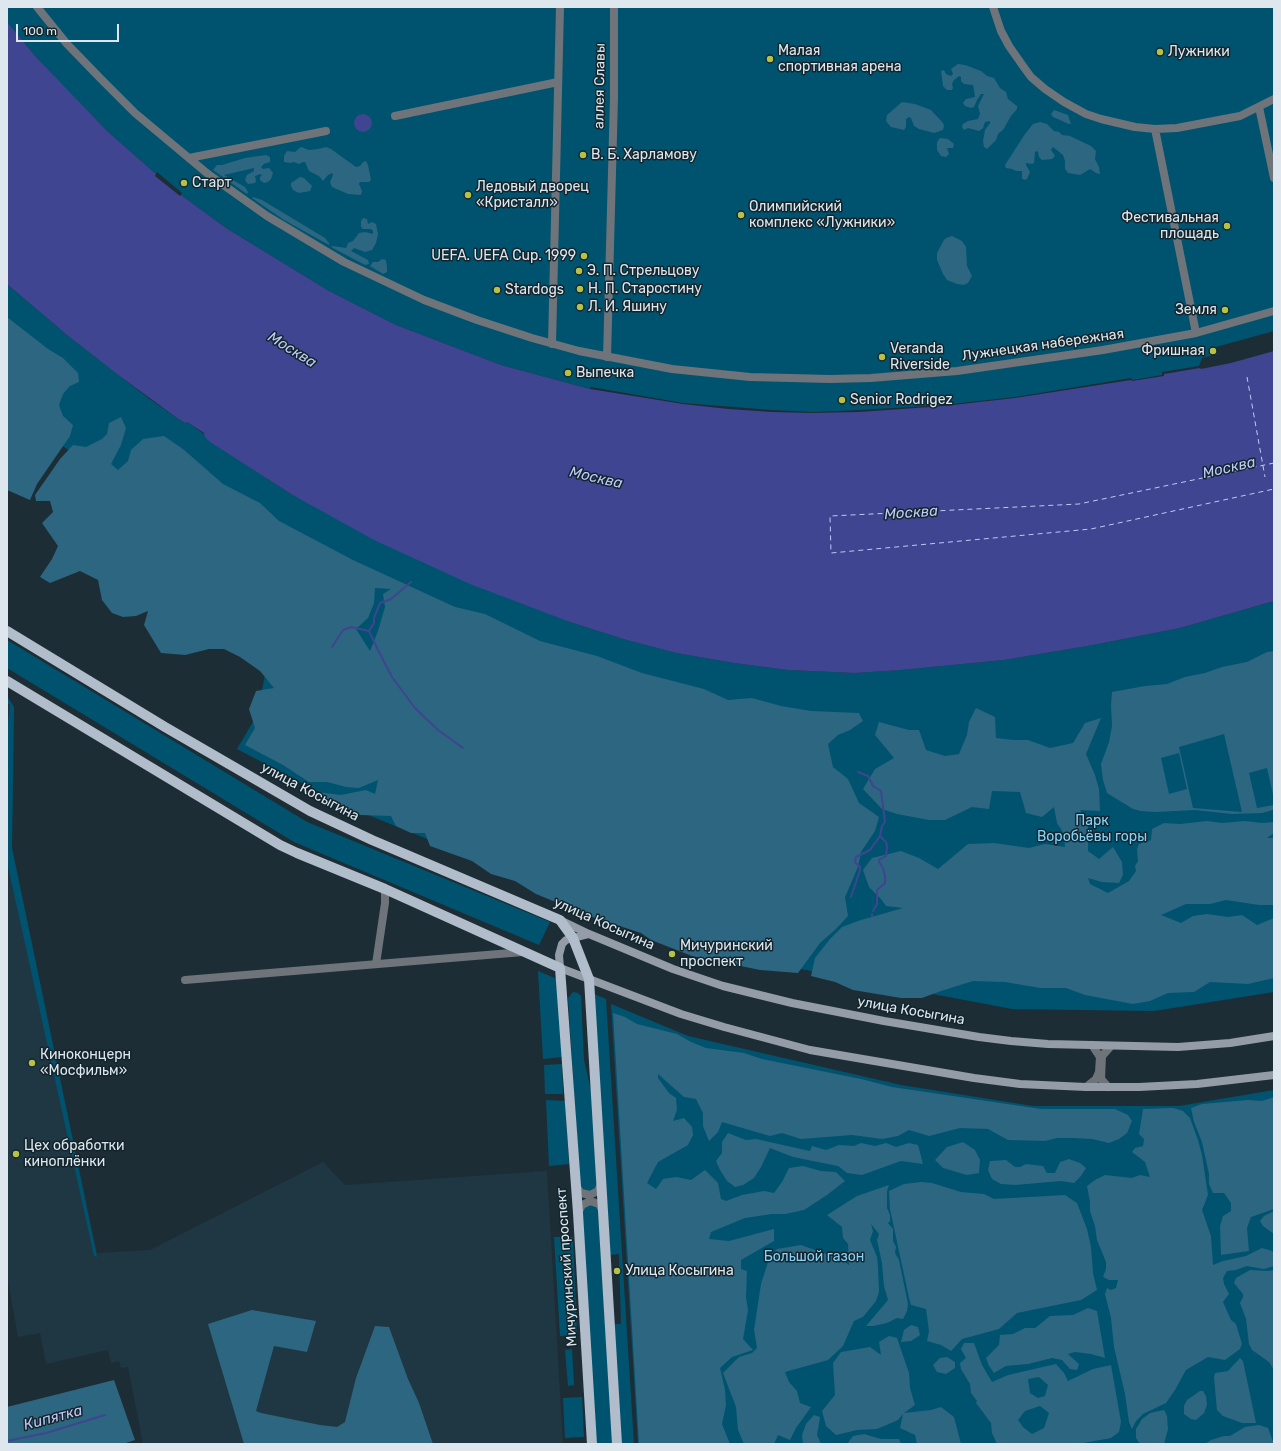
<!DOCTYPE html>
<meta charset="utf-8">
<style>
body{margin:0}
#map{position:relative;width:1281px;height:1451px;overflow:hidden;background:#1d2d36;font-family:Rubik,sans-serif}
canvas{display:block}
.frame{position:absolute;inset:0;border:8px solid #dde7ed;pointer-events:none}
.scale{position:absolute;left:16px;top:24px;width:103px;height:18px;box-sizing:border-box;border:2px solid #dde7ed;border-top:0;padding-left:5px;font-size:12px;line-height:14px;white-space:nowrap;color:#dde7ed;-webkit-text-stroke:3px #13242c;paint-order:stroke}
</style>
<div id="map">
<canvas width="1281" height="1451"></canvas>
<div class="frame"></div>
<div class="scale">100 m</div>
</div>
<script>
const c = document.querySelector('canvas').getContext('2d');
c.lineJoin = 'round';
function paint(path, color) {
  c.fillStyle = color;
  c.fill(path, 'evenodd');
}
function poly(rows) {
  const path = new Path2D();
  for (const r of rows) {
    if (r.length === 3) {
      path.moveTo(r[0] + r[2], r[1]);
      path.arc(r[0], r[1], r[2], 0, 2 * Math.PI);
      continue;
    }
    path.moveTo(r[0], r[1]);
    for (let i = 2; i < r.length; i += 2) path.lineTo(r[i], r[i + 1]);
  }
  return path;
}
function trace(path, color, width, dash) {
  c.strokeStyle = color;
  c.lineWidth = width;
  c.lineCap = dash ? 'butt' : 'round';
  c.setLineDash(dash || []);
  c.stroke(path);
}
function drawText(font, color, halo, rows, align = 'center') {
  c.font = font + ' Rubik,sans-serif';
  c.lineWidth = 3;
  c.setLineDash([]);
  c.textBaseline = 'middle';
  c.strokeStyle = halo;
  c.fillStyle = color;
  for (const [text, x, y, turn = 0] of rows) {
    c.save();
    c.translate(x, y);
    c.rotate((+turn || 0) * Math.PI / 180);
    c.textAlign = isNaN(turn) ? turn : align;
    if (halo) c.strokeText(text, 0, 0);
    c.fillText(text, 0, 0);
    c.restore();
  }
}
paint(poly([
 [7,696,14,707,12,848,97,1253,150,1250,323,1162,345,1185,547,1171,563,1444,143,1444,128,1367,121,1368,119,1361,111,1363,108,1350,46,1364,40,1333,18,1337,7,1275]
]), '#1e3742');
paint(poly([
 [7,7,1274,7,1274,331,1216,347,1218,354,1202,358,1199,366,1162,372,1162,375,1132,380,1131,378,1015,397,943,405,859,410,814,412,772,410,683,403,591,387,590,389,564,382,501,365,396,325,329,291,226,228,181,195,182,193,157,172,156,174,106,130,73,97,36,57,7,22],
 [7,284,67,335,151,400,177,418,185,423,187,422,204,434,211,442,291,494,570,622,623,639,676,653,734,663,788,670,855,673,901,670,1004,660,1093,645,1180,628,1274,601,1274,992,1154,1011,1012,1009,711,952,582,902,346,806,237,749,257,715,267,665,98,473,7,403],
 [7,640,307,822,550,922,539,945,294,842,7,668],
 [7,696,14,707,12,848,97,1257,94,1256,7,862,7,723,8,723,10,704,7,704],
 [538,971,557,979,562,1057,543,1059],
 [573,992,578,993,581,996,584,1060,592,1095,597,1185,594,1190,585,1192,580,1186,568,998],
 [594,994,606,999,634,1444,621,1444,614,1324,621,1324,619,1254,610,1255],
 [611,1004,688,1036,901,1085,1033,1106,1179,1106,1274,1090,1274,1444,638,1444],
 [562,1064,563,1094,545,1094,544,1065],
 [546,1100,565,1101,569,1164,549,1166],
 [588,1204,595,1205,598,1210,613,1444,595,1444,582,1209],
 [554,1237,573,1237,577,1335,560,1336],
 [572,1349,574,1385,568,1386,565,1350],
 [582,1397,584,1437,565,1438,563,1398]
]), '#00536f');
paint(poly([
 [958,64,965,65,981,71,987,76,994,78,1000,88,1006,92,1008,99,1017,106,1017,109,1011,116,1003,130,998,134,996,140,987,149,984,147,983,141,985,130,990,123,990,121,985,122,983,128,979,131,968,128,964,130,962,127,963,124,968,121,978,119,980,114,978,106,984,94,981,94,977,100,974,107,971,108,965,106,963,103,966,99,975,97,973,85,964,84,961,81,961,77,959,76,954,80,952,84,953,88,952,90,947,90,943,86,941,71,944,70,946,74,951,76,953,74,951,69],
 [902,102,915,104,931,110,943,123,944,126,943,130,934,133,919,129,914,126,911,118,909,117,906,119,906,127,904,130,891,127,886,121,887,115],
 [1054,110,1068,115,1071,124,1069,124,1053,117,1051,114],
 [1040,122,1047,124,1054,131,1059,132,1062,135,1070,136,1091,146,1096,151,1095,159,1099,167,1100,174,1096,173,1090,169,1080,175,1068,173,1065,169,1065,161,1063,155,1053,147,1051,150,1055,156,1052,159,1042,160,1039,157,1038,152,1037,151,1035,152,1034,163,1032,164,1026,163,1026,165,1030,172,1027,179,1024,180,1022,178,1022,171,1016,171,1012,169,1006,168,1005,165,1025,134,1033,124],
 [940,138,948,139,954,144,953,148,947,148,949,154,946,157,941,156,937,150,937,142],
 [301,147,309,150,318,149,326,147,331,149,356,167,360,166,363,162,366,161,368,165,371,180,369,182,360,182,359,184,362,191,361,195,348,194,332,187,330,182,333,175,332,173,328,175,323,181,319,176,309,171,305,162,303,162,299,164,294,162,290,163,284,162,284,156,287,151,295,152],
 [266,155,270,157,270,162,264,164,261,167,263,169,269,168,273,173,271,179,268,182,264,183,260,180,260,177,262,175,260,174,255,176,256,181,255,183,248,184,245,180,247,175,254,171,254,168,224,175,245,187,248,192,247,194,213,170,217,165,222,165,245,158],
 [300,177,304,178,312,186,310,191,299,193,293,190,291,186,291,183],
 [253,197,262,200,325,238,329,243,329,245,284,220,252,198],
 [363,218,367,219,368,224,372,222,376,224,378,234,376,243,372,250,365,252,354,248,351,251,368,260,369,264,365,265,331,247,333,246,346,248,348,243,353,241,359,233,365,232,373,234,373,231,371,229,363,229,361,227,361,221],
 [952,236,962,241,966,247,967,266,972,276,968,283,964,285,957,284,947,280,943,274,937,260,937,253,944,240,946,238],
 [382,259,386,260,387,268,387,272,383,274,370,266,373,262,378,262],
 [7,317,48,349,63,358,78,373,79,382,70,386,63,394,59,405,63,416,73,425,70,436,37,484,30,500,7,490],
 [121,417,126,428,121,445,111,464,118,470,128,461,131,450,143,439,164,436,183,449,223,484,260,503,279,521,353,560,455,607,485,614,540,641,597,656,642,673,704,689,728,700,752,698,781,706,811,711,859,713,863,721,850,730,838,735,828,744,833,767,848,779,859,803,879,817,875,831,861,852,858,867,845,897,848,916,836,929,820,943,798,973,760,970,692,956,651,940,641,933,592,917,536,894,515,881,491,874,472,861,430,846,425,833,411,833,396,826,391,816,360,815,348,809,332,804,317,792,341,795,366,790,375,794,378,780,359,788,346,787,327,782,309,782,283,765,245,745,255,728,249,709,256,691,274,688,260,671,240,657,224,649,209,649,185,655,161,653,144,625,148,611,136,616,123,617,112,613,102,600,98,580,80,571,50,583,40,577,52,559,58,546,42,523,53,512,50,501,36,501,35,495,60,459,73,445,86,447,102,439,107,434,109,423],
 [375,588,391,589,383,594,385,607,378,631,370,651,356,629,368,618,374,603],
 [1274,651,1274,799,1267,768,1249,773,1257,808,1274,805,1273,810,1262,813,1232,814,1195,810,1156,812,1141,811,1133,809,1107,793,1103,780,1101,764,1109,742,1112,726,1111,705,1112,692,1145,686,1167,684,1185,677,1205,673,1222,667,1247,662,1267,652],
 [1224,734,1242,812,1193,808,1179,747],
 [1179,753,1187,789,1169,794,1161,758],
 [976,708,995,717,996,738,1013,740,1028,740,1050,748,1073,743,1085,723,1101,718,1086,754,1095,775,1099,789,1100,811,1080,810,1088,821,1088,851,1099,859,1113,847,1122,862,1123,875,1119,883,1102,882,1088,878,1090,884,1108,893,1129,881,1136,871,1135,866,1138,861,1137,849,1139,844,1151,840,1152,829,1164,823,1180,824,1207,821,1222,823,1245,821,1262,823,1274,822,1274,833,1267,838,1274,838,1274,905,1259,905,1226,900,1210,904,1186,904,1161,915,1181,923,1193,916,1207,914,1228,917,1242,915,1257,925,1274,918,1274,978,1248,984,1210,982,1194,992,1168,993,1150,1001,1133,1004,1085,995,1066,988,1040,988,1005,982,973,981,941,991,922,998,901,998,853,990,835,982,811,976,815,958,830,939,842,927,861,920,903,908,886,906,881,899,869,887,863,870,872,858,901,851,919,858,938,869,968,844,994,843,1029,848,1045,844,1065,847,1064,834,1057,823,1054,807,1042,817,1026,813,1020,792,992,791,989,809,972,807,945,820,929,820,897,814,882,809,863,789,875,769,894,758,875,735,879,722,909,730,919,730,926,750,945,756,959,754,967,735,969,722],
 [613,1013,625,1017,637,1024,677,1034,691,1042,706,1048,744,1053,762,1059,861,1079,892,1087,1041,1109,1115,1109,1128,1115,1132,1121,1127,1133,1119,1139,1109,1143,1092,1139,1073,1138,1057,1138,1045,1141,1008,1140,988,1129,960,1128,929,1136,909,1130,898,1136,882,1139,852,1135,801,1139,782,1133,770,1136,722,1122,718,1132,709,1141,703,1126,703,1113,696,1099,684,1097,658,1074,658,1078,669,1093,676,1098,677,1110,673,1121,684,1118,692,1127,693,1135,688,1145,658,1162,647,1183,656,1189,663,1179,676,1177,691,1180,705,1170,718,1183,721,1199,726,1201,742,1195,764,1191,774,1193,782,1182,789,1168,803,1166,821,1171,836,1172,845,1181,827,1195,804,1210,785,1214,772,1214,745,1218,711,1232,709,1239,729,1241,774,1229,774,1241,741,1260,741,1269,747,1271,746,1297,748,1310,743,1339,753,1350,732,1357,720,1368,725,1390,726,1405,722,1424,730,1444,639,1444],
 [1274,1097,1274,1209,1251,1217,1247,1228,1249,1251,1221,1255,1220,1226,1223,1216,1231,1211,1231,1203,1224,1193,1213,1193,1209,1184,1209,1174,1202,1142,1194,1122,1191,1108,1202,1104,1248,1100,1262,1101],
 [1173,1108,1183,1111,1190,1118,1198,1140,1202,1155,1208,1195,1202,1210,1211,1236,1213,1265,1223,1261,1246,1256,1262,1248,1272,1251,1274,1253,1274,1266,1264,1269,1247,1266,1236,1270,1227,1271,1223,1278,1224,1284,1229,1294,1223,1302,1231,1320,1236,1324,1242,1344,1240,1349,1225,1360,1208,1357,1186,1370,1175,1390,1166,1403,1143,1414,1136,1421,1132,1429,1129,1422,1125,1394,1114,1347,1111,1318,1105,1294,1107,1288,1111,1290,1116,1288,1118,1280,1109,1280,1103,1277,1106,1269,1106,1262,1097,1240,1095,1226,1090,1211,1090,1202,1087,1186,1095,1180,1105,1175,1132,1178,1140,1175,1150,1177,1145,1162,1132,1152,1135,1148,1143,1146,1144,1139,1139,1134,1143,1109],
 [728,1133,746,1140,756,1139,810,1151,812,1146,826,1150,839,1145,854,1146,861,1143,875,1146,886,1143,896,1147,909,1143,918,1145,923,1164,901,1161,862,1175,847,1173,838,1166,793,1157,770,1148,761,1167,754,1178,743,1185,735,1187,727,1181,720,1170,716,1161,722,1153,722,1142],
 [963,1142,975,1150,980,1160,979,1173,967,1175,943,1168,935,1160,947,1147],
 [1069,1159,1080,1163,1086,1168,1081,1176,1074,1183,1061,1181,1015,1185,1001,1184,992,1179,988,1170,990,1161,1006,1160,1015,1167,1020,1167,1026,1164,1043,1166,1047,1173,1055,1173,1060,1162],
 [921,1182,932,1183,961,1192,984,1194,994,1199,1065,1195,1077,1203,1087,1229,1091,1247,1093,1273,1097,1290,1081,1300,1017,1313,999,1329,962,1339,951,1351,941,1345,927,1341,929,1331,926,1309,911,1305,909,1298,890,1209,889,1191,904,1184],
 [889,1185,887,1191,887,1208,890,1215,890,1221,888,1223,893,1229,893,1241,896,1247,895,1253,899,1260,908,1304,907,1311,903,1319,897,1318,887,1323,873,1326,866,1326,888,1300,884,1286,882,1263,877,1240,879,1234,871,1224,873,1231,870,1240,877,1257,878,1267,879,1292,876,1301,863,1317,854,1321,843,1346,828,1360,785,1372,789,1382,797,1391,800,1403,811,1407,796,1428,790,1440,778,1435,774,1444,744,1444,738,1430,736,1407,723,1373,739,1357,752,1353,757,1348,754,1330,761,1284,769,1259,777,1249,801,1245,826,1254,835,1255,849,1265,848,1244,843,1238,842,1227,827,1215,857,1196],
 [1274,1211,1274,1234,1263,1226,1260,1221,1264,1216],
 [1250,1270,1268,1271,1274,1270,1274,1370,1269,1362,1252,1350,1249,1344,1246,1319,1240,1303,1243,1297,1243,1294,1234,1283,1236,1278],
 [1088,1308,1097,1311,1105,1358,1091,1354,1075,1352,1068,1354,1079,1364,1077,1370,1070,1369,1062,1360,1052,1358,1028,1364,1006,1366,994,1373,989,1366,986,1358,999,1345,1000,1335,1013,1334,1025,1328,1035,1328,1050,1316,1073,1315],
 [252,1310,316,1321,307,1352,274,1346,256,1411,261,1413,320,1425,337,1427,345,1422,356,1378,375,1326,389,1327,408,1379,419,1403,433,1444,244,1444,208,1324],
 [911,1325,918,1327,920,1335,911,1341,901,1342,904,1330],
 [889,1336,897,1338,909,1373,910,1388,915,1405,904,1413,931,1410,941,1407,954,1417,961,1444,917,1444,915,1435,900,1428,903,1414,898,1420,877,1429,857,1430,836,1435,826,1426,822,1411,835,1395,833,1363,841,1352,870,1347,881,1355,879,1342],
 [964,1343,974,1343,982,1365,992,1382,1008,1375,1056,1364,1064,1373,1068,1381,1093,1369,1111,1365,1121,1422,1119,1432,1111,1438,1078,1444,997,1444,992,1433,991,1423,976,1403,977,1401,971,1393,970,1384,961,1369,960,1363,966,1358,961,1349],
 [1039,1377,1048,1385,1045,1396,1038,1398,1030,1393,1028,1379],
 [1040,1406,1049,1413,1044,1428,1032,1434,1023,1427,1018,1420,1025,1411],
 [947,1357,955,1362,955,1368,946,1374,937,1372,933,1365,940,1358],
 [1240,1358,1243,1361,1256,1423,1242,1423,1223,1416,1217,1410,1214,1377,1215,1373,1228,1371],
 [114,1380,135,1440,123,1444,7,1444,7,1407],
 [1200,1391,1203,1391,1206,1396,1207,1405,1204,1413,1196,1420,1191,1419,1184,1414,1184,1406,1187,1400],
 [1164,1410,1167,1416,1168,1429,1164,1444,1140,1444,1136,1438,1136,1429,1142,1419,1150,1413],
 [814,1415,820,1417,819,1424,817,1435,821,1444,803,1444,802,1435,806,1424],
 [1259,1425,1268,1428,1274,1444,1205,1444,1211,1440,1224,1436,1230,1436,1245,1427],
 [864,1434,881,1439,899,1439,901,1444,847,1444,853,1436]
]), '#2c6680');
paint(poly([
 [7,22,36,57,106,130,156,174,155,176,180,196,181,195,226,228,329,291,396,325,501,365,564,382,590,389,683,404,728,409,772,412,813,413,859,412,944,406,1015,398,1131,380,1132,381,1164,376,1164,374,1200,368,1201,369,1231,363,1274,351,1274,601,1180,628,1093,645,1004,660,901,670,855,673,788,670,734,663,676,653,623,639,570,622,470,584,374,540,291,494,210,442,205,437,204,433,187,422,185,423,177,418,117,374,67,335,7,284],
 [363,123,9]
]), '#3f4590');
trace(poly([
 [369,631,378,650,392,677,415,708,438,730,463,748],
 [332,647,343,630,351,627,369,631,374,623,374,618,380,603,391,599,411,582],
 [858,772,868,776,873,786,881,791,885,822,882,826,880,836,886,842,887,846,886,856,879,860,879,862,883,868,885,876,885,883,877,890,877,904,873,911],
 [851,897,860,870,860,867,855,862,856,857,870,850,880,836],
 [872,916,872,914],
 [7,1441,46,1433,105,1415]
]), '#3f4590', 2);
trace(poly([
 [1247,377,1265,477],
 [1274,463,1079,504,830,516,831,553,1091,529,1274,489]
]), '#c0c9f4', 1, [5, 4]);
trace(poly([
 [37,7,67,44,101,79,135,113,208,174,267,216,344,262,424,300,477,320,532,338,579,351,672,369,750,377,830,379,871,378,957,371,1103,350,1196,333,1274,311],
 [993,7,1001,31,1009,46,1023,66,1031,77,1045,89,1064,102,1086,114,1101,119,1135,127,1155,129,1177,128,1240,116,1274,99],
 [1259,107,1274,178],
 [395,116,558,82],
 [1155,129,1196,333],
 [189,158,326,131],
 [552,344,560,7],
 [607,357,614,98,614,7],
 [376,964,385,903,385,889],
 [185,980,523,952],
 [576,1186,581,1193,590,1195,598,1191,601,1184],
 [578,1213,582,1205,590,1201,599,1204,603,1211]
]), '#6e747a', 8);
trace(poly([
 [1086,1087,1096,1079,1099,1072,1100,1057,1092,1045],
 [1108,1087,1101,1079,1102,1056,1111,1046]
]), '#6e747a', 8);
trace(poly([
 [560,920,589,934,673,969,723,986,792,1003,884,1021,979,1037,1011,1041,1048,1044,1178,1047,1230,1043,1274,1036],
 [589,934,566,940,562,944,559,955,560,968,681,1014,724,1027,810,1050,974,1078,1020,1084,1086,1087,1139,1087,1197,1084,1274,1075]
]), '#949da7', 8);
trace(poly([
 [7,631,165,727,310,811,372,840,560,920,573,938,589,979,617,1444],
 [7,681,280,845,297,853,385,889,560,968,578,1213,592,1444]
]), '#b1bdca', 10);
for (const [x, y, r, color] of [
 [1160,52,4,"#b6c148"],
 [770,59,4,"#b6c148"],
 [583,155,4,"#b6c148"],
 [184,183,4,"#b6c148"],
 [468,195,4,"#b6c148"],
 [741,215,4,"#b6c148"],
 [1227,226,4,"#b6c148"],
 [584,256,4,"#b6c148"],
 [579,271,4,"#b6c148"],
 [580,289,4,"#b6c148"],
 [497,290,4,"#b6c148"],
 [580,307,4,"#b6c148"],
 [1225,310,4,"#b6c148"],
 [1213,351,4,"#b6c148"],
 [882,357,4,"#b6c148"],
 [568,373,4,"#b6c148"],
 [842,400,4,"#b6c148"],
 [672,954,4,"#b6c148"],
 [32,1063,4,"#b6c148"],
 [16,1154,4,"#b6c148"],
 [617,1271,4,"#b6c148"]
]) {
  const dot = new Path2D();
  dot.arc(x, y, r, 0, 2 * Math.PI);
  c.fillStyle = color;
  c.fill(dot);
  trace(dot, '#13242c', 1.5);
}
drawText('14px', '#dde7ed', '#13242c', [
 ["Малая",778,51],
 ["спортивная арена",778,67],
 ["Лужники",1168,52],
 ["В. Б. Харламову",591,155],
 ["Старт",192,183],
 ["Ледовый дворец",476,187],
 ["«Кристалл»",476,203],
 ["Олимпийский",749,207],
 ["комплекс «Лужники»",749,223],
 ["Фестивальная",1219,218,"right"],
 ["площадь",1219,234,"right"],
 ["UEFA. UEFA Cup. 1999",576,256,"right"],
 ["Э. П. Стрельцову",587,271],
 ["Н. П. Старостину",588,289],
 ["Stardogs",505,290],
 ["Л. И. Яшину",588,307],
 ["Земля",1217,310,"right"],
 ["Veranda",890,349],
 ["Riverside",890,365],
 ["Фришная",1205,351,"right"],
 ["Выпечка",576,373],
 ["Senior Rodrigez",850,400],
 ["Мичуринский",680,946],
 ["проспект",680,962],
 ["Киноконцерн",40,1055],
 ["«Мосфильм»",40,1071],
 ["Цех обработки",24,1146],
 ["киноплёнки",24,1162],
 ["Улица Косыгина",625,1271]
], 'left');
drawText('14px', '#dde7ed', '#13242c', [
 ["аллея Славы",600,86,-89],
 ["Лужнецкая набережная",1043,345,-8],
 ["улица Косыгина",310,792,28],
 ["улица Косыгина",604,924,24],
 ["улица Косыгина",911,1011,10],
 ["Мичуринский проспект",567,1267,-94]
]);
drawText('14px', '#87d3f8', '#13242c', [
 ["Парк",1092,821],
 ["Воробьёвы горы",1092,837],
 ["Большой газон",814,1257]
]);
drawText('italic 15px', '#c0c9f4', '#13242c', [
 ["Москва",292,350,32],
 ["Москва",1229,468,-13],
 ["Москва",596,478,13],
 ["Москва",911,513,-4],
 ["Кипятка",53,1418,-15]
]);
</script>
